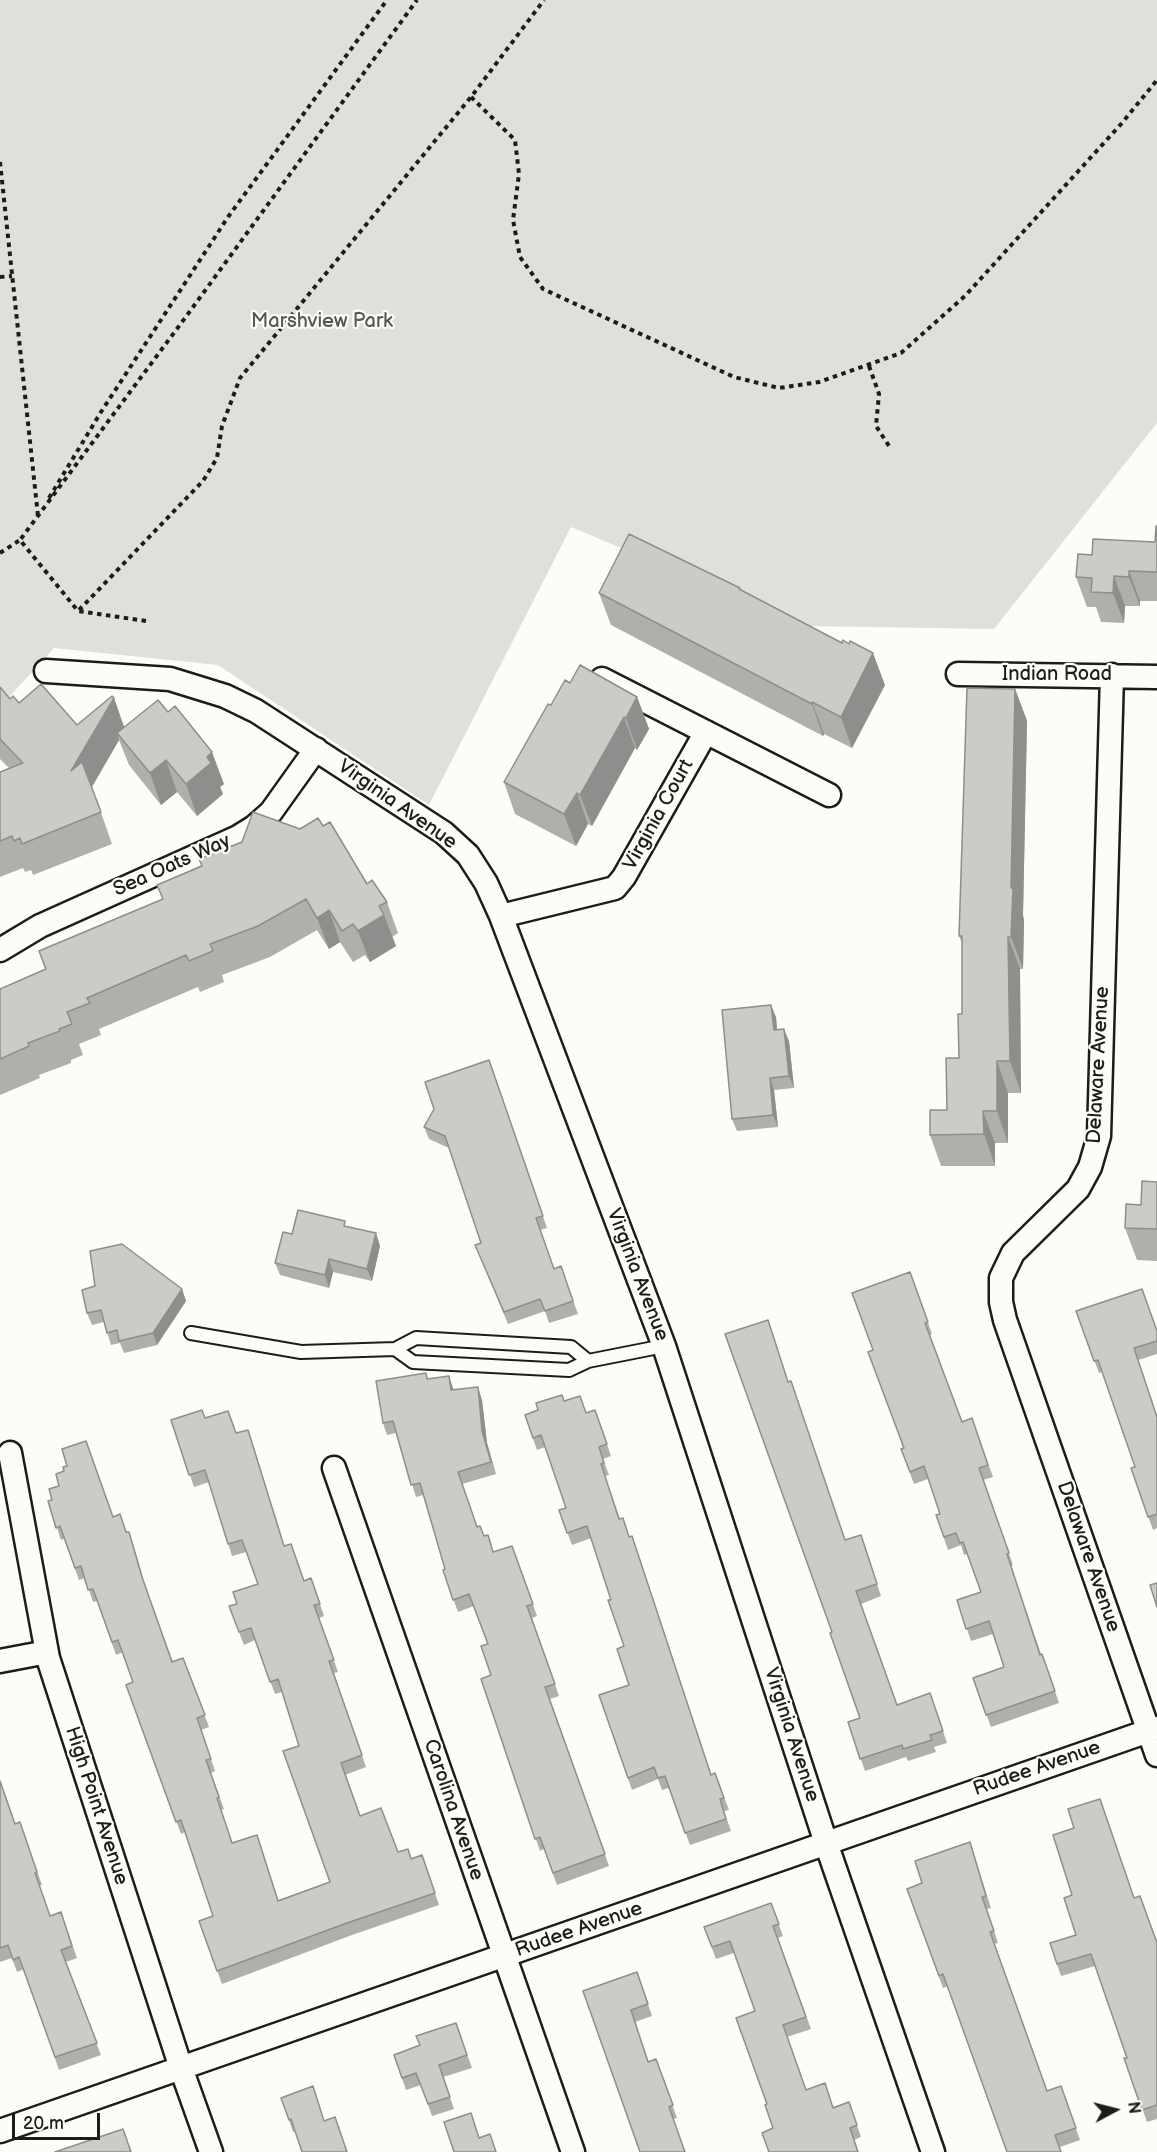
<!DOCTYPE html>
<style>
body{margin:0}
#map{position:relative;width:1157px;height:2152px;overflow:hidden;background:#fdfcf7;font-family:"Balsamiq Sans",sans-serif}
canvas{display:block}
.north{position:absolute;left:1085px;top:2080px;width:60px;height:60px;-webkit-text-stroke:4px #fdfcf7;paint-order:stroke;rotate:83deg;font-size:16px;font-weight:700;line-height:24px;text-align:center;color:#1c1c1c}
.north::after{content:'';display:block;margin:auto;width:21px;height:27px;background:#1c1c1c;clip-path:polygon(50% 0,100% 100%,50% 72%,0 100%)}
.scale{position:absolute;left:12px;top:2113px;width:88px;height:27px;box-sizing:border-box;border:3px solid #1c1c1c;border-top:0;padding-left:8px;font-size:18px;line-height:21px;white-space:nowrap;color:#1c1c1c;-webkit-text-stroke:4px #fdfcf7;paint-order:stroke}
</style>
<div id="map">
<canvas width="1157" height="2152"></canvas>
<div class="north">N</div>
<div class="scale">20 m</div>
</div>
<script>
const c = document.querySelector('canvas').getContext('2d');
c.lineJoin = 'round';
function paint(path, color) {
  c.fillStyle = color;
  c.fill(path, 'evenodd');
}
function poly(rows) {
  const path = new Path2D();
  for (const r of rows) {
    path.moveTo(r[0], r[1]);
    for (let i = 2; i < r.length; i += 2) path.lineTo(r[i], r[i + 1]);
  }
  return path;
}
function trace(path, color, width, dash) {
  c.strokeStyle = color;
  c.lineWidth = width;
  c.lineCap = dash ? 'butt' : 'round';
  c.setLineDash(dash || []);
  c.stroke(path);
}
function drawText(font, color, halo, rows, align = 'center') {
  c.font = font + ' "Balsamiq Sans",sans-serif';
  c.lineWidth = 4.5;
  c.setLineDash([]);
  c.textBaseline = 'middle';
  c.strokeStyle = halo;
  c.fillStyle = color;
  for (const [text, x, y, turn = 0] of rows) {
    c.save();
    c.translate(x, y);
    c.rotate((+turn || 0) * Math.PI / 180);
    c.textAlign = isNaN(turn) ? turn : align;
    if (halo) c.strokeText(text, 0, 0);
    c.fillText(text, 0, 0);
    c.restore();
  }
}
paint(poly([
 [0,0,1157,0,1157,423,994,629,806,626,571,527,429,805,218,665,54,648,0,707]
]), '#e0dfdb');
const lane = poly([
 [191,1333,301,1352,395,1349,416,1338,571,1347,588,1361],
 [395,1349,413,1362,569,1370,588,1361,664,1346]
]);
const street = poly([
 [46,671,170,679,225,696,256,711,444,833,468,855,486,883,501,916,664,1346,826,1843,933,2152],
 [958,674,1157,677],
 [1112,675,1099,1136,1090,1167,1078,1189,1013,1253,1001,1278,1001,1302,1005,1320,1157,1755],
 [602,679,829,795],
 [501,916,615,888,624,877,706,732],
 [0,950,40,926,238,837,254,827,271,812,316,749],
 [10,1453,48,1658,181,2068,211,2152],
 [334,1468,573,2152],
 [0,1661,42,1653,48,1658],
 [0,2131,1157,1728]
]);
trace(lane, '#1c1c1c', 16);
trace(street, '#1c1c1c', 27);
trace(poly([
 [471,97,515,140,519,174,513,220,520,257,543,289,734,377,779,388,819,382,901,353,965,296,1122,123,1157,80],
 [0,162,38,516],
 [0,277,12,276],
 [869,366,879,394,876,426,891,449],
 [49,498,101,412,228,217,387,0],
 [0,553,20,540],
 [79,610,203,481,217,458,222,426,240,378,471,97,544,0],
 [146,621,78,611,20,540,185,318,417,0]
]), '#1c1c1c', 4, [4.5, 4.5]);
trace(lane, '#fdfcf7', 12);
trace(street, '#fdfcf7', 22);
paint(poly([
 [1157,526,1157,601,1140,601,1140,606,1125,606,1124,623,1101,622,1096,607,1087,607,1076,577,1092,555,1155,542],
 [740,588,741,590,885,685,852,748,824,734,823,736,611,625,599,593],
 [570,683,637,697,649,729,637,750,635,748,592,826,588,824,576,846,515,814,504,782],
 [0,687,10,699,77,725,114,698,124,727,224,784,220,787,223,794,197,816,177,792,161,805,129,765,119,740,92,787,112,844,33,875,31,870,25,872,23,868,0,877,0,772,9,768,0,759],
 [1015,689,1027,721,1023,915,1024,920,1023,969,1020,969,1021,1093,1008,1093,1008,1143,995,1143,995,1166,941,1166,930,1135,947,1110,959,1058,962,1014,962,943,959,936],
 [323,826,367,884,387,902,398,933,392,937,396,946,370,962,365,955,353,962,340,942,329,949,317,930,270,957,222,975,224,982,200,992,198,987,99,1029,101,1035,79,1044,83,1055,71,1060,71,1063,39,1075,40,1078,0,1095,0,989,45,969,39,951,163,900,157,885,300,829],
 [776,1017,777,1030,789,1041,794,1088,774,1090,778,1127,737,1131,732,1119],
 [489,1060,547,1228,540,1230,554,1269,561,1266,578,1314,549,1323,545,1311,508,1324,475,1245,481,1243,449,1148,429,1139,424,1127],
 [1157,1182,1157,1261,1137,1260,1125,1228],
 [347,1226,380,1246,372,1281,333,1272,329,1288,280,1275,275,1263,292,1234],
 [910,1272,932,1334,930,1335,962,1422,972,1418,993,1477,983,1480,1013,1565,1011,1566,1041,1654,1042,1654,1059,1703,991,1727,973,1678,1004,1667,993,1634,971,1641,957,1600,981,1592,967,1554,964,1555,961,1545,948,1550,936,1515,940,1514,928,1479,914,1484,901,1449,903,1448,873,1350],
 [182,1289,186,1301,157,1345,124,1353,120,1343,111,1345,104,1322,92,1325,87,1313],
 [1076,1311,1157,1331,1157,1354,1138,1360,1157,1416,1157,1528,1153,1530,1131,1468,1135,1467,1102,1372,1099,1373],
 [768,1320,788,1381,845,1540,861,1535,881,1596,861,1604,897,1705,930,1693,947,1743,934,1747,936,1752,908,1761,906,1757,865,1771,848,1722,860,1718,832,1632],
 [426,1373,428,1379,449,1376,453,1390,482,1400,487,1443,496,1474,462,1484,477,1527,494,1552,512,1546,537,1616,532,1618,559,1696,550,1699,609,1866,557,1885,544,1849,540,1851,481,1679,491,1675,488,1644,474,1606,458,1612,443,1570,445,1569,423,1495,416,1497,396,1433,387,1435,383,1423],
 [564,1401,586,1413,595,1410,611,1456,603,1459,609,1475,605,1476,620,1519,711,1775,715,1773,729,1810,724,1811,731,1831,690,1845,669,1788,662,1790,658,1779,632,1790,599,1695,629,1685,624,1646,611,1600,591,1538,572,1545,559,1510,566,1508,545,1447,537,1450,525,1415],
 [205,1418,252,1442,284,1546,304,1581,311,1578,324,1616,319,1618,338,1672,334,1673,366,1767,345,1775,360,1816,398,1852,411,1858,422,1855,439,1905,352,1935,222,1984,199,1921,213,1916,185,1832,181,1834,126,1685,133,1682,123,1652,116,1655,97,1601,93,1602,85,1578,79,1580,64,1539,61,1540,48,1501,113,1517,127,1532,133,1544,146,1589,173,1662,183,1658,209,1727,201,1730,215,1771,211,1773,224,1809,221,1810,232,1843,261,1847,278,1900,330,1882,299,1746,282,1692,275,1694,255,1640,244,1645,229,1606,237,1604,258,1584,246,1552,232,1556,209,1482,194,1487,171,1420],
 [0,1780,15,1824,20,1822,42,1885,39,1886,50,1916,61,1912,77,1958,66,1962,101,2055,59,2070,24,1969,17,1972,12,1958,0,1962],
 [970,1842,991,1908,987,1909,998,1943,994,1944,1047,2091,1061,2086,1080,2140,1060,2147,948,1986,943,1988,907,1889,922,1883],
 [1134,1898,1157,1943,1157,2119,1147,2122,1124,2058,1127,2058,1095,1966,1061,1976,1057,1964,1076,1935],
 [771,1903,783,1936,778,1938,811,2029,787,2037,806,2090,833,2107,849,2102,861,2137,854,2140,773,2128,767,2104,755,2011,734,1953,716,1959,704,1927],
 [637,1972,652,2016,635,2022,649,2062,656,2059,677,2118,674,2119,583,1991],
 [456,2023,472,2068,443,2077,454,2109,432,2116,421,2085,406,2090,394,2055,420,2045],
 [313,2086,295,2131,293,2132,289,2120]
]), '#afafac');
paint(poly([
 [1129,571,1140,601,1140,606,1129,577],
 [1114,576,1125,606,1124,623,1113,593],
 [873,653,885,685,852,748,841,717],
 [1015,689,1027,721,1023,915,1024,920,1023,969,1011,937,1011,888],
 [637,697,649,729,637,750,626,718],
 [114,698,125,730,117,733,119,740,83,802,71,771],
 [812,702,824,734,823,736,812,704],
 [624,717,635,748,592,826,580,795],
 [212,752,224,784,220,787,223,794,197,816,186,784,207,757],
 [166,760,177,792,161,805,150,773],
 [577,793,588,824,576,846,564,814],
 [329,910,340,942,329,949,317,918],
 [384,915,396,946,370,962,358,931],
 [1008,937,1020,969,1021,1093,1010,1061],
 [771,1005,776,1017,778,1042,774,1030],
 [784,1029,789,1041,794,1088,789,1076],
 [997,1061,1008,1093,1008,1143,997,1111],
 [770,1078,774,1090,778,1127,773,1115],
 [983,1111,995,1143,995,1166,984,1134],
 [376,1233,380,1246,372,1281,367,1269],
 [329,1259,333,1272,329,1288,325,1275],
 [182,1289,186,1301,157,1345,153,1333],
 [449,1376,453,1388,455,1402,451,1390],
 [478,1387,482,1400,487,1443,496,1474,482,1431],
 [248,1430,252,1442,288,1558,284,1546],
 [129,1532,133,1544,146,1589,142,1577]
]), '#8f8e8c');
const building = poly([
 [1156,526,1157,526,1157,572,1129,571,1129,577,1114,576,1113,593,1091,592,1092,578,1076,577,1078,554,1092,555,1093,539,1155,542,1156,526],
 [629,534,740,588,739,589,842,643,843,640,849,644,850,641,873,653,841,717,812,702,812,704,599,593,629,534],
 [580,665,637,697,626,718,624,717,580,795,577,793,564,814,504,782,548,704,551,705,565,680,570,683,580,665],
 [41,684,77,725,112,696,114,698,71,771,82,762,101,812,22,844,20,838,14,841,12,836,0,841,0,772,23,763,0,739,0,687,10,699,13,696,19,703,41,684],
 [967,688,1015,689,1011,888,1013,888,1011,937,1008,937,1010,1061,997,1061,997,1111,983,1111,984,1134,930,1135,930,1110,947,1110,946,1058,959,1058,958,1014,962,1014,962,936,959,936,967,688],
 [158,700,168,712,175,706,212,752,207,757,211,763,186,784,166,760,150,773,117,733,158,700],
 [253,812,300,829,318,818,323,826,330,822,367,884,372,880,387,902,379,906,384,915,358,931,353,924,342,931,329,910,317,918,306,899,258,926,210,944,213,951,189,961,186,955,87,998,90,1003,67,1012,72,1024,59,1029,60,1031,28,1043,29,1046,0,1059,0,989,46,969,39,951,163,899,157,885,202,866,199,859,242,842,253,812],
 [771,1005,774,1030,784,1029,789,1076,770,1078,773,1115,732,1119,722,1010,771,1005],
 [489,1060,543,1216,536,1218,554,1269,561,1266,573,1301,545,1311,540,1299,504,1312,475,1245,481,1243,445,1136,424,1127,434,1109,425,1082,489,1060],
 [1142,1181,1157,1182,1157,1229,1125,1228,1126,1204,1141,1205,1142,1181],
 [298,1210,345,1221,344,1226,376,1233,367,1269,329,1259,325,1275,275,1263,283,1232,292,1234,298,1210],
 [122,1244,182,1289,153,1333,119,1341,117,1330,107,1333,101,1310,87,1313,82,1290,95,1286,90,1251,122,1244],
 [910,1272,928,1322,925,1323,962,1422,972,1418,988,1465,979,1468,1009,1553,1007,1554,1040,1655,1042,1654,1055,1691,986,1715,973,1678,1004,1667,989,1621,966,1629,957,1600,981,1592,963,1542,960,1543,956,1533,944,1537,936,1515,940,1514,924,1466,910,1472,901,1449,904,1448,868,1352,873,1350,852,1293,910,1272],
 [1142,1289,1157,1331,1157,1341,1134,1348,1157,1417,1157,1514,1148,1517,1131,1468,1135,1467,1098,1360,1094,1361,1076,1311,1142,1289],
 [768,1320,788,1382,791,1381,845,1540,861,1535,877,1584,856,1591,897,1705,930,1693,943,1731,930,1735,932,1740,903,1749,902,1745,860,1759,848,1722,860,1718,830,1633,832,1632,725,1334,768,1320],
 [426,1373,427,1379,449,1376,451,1390,478,1387,482,1431,491,1462,458,1472,477,1527,480,1526,484,1536,488,1535,493,1552,512,1546,533,1604,527,1606,555,1684,545,1687,605,1854,553,1873,540,1837,535,1839,481,1679,491,1675,481,1646,488,1644,469,1594,453,1600,443,1570,445,1569,420,1483,411,1485,393,1421,383,1423,376,1381,426,1373],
 [562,1395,564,1401,580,1396,586,1413,595,1410,607,1444,599,1447,604,1463,601,1464,619,1519,623,1518,629,1537,632,1536,711,1775,715,1773,724,1798,720,1799,726,1819,685,1833,665,1776,658,1778,654,1767,628,1778,599,1695,629,1685,617,1649,624,1646,608,1600,611,1600,587,1526,567,1533,559,1510,566,1508,541,1435,533,1438,525,1415,538,1410,536,1403,562,1395],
 [202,1410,205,1418,228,1411,236,1433,248,1430,284,1546,291,1544,304,1581,311,1578,320,1604,314,1605,334,1660,329,1661,362,1755,341,1763,360,1816,381,1808,398,1852,408,1849,411,1859,422,1855,435,1893,347,1923,217,1971,199,1921,213,1916,181,1820,176,1822,126,1685,133,1682,118,1640,112,1642,93,1589,88,1590,81,1566,75,1568,60,1526,56,1528,48,1501,52,1500,49,1489,59,1486,56,1474,64,1471,63,1467,67,1466,62,1449,86,1441,113,1517,120,1514,126,1532,129,1532,142,1577,172,1662,183,1658,205,1715,197,1718,211,1759,206,1760,219,1797,217,1798,232,1843,257,1835,278,1901,330,1882,283,1751,299,1746,278,1679,270,1682,251,1628,239,1632,229,1606,237,1604,233,1592,258,1584,242,1540,228,1544,205,1470,189,1475,171,1420,202,1410],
 [1157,1583,1157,1607,1150,1585,1157,1583],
 [0,1781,15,1824,20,1822,37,1872,35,1873,50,1916,61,1912,72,1946,61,1950,97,2043,55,2057,19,1957,13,1960,8,1945,0,1948,0,1781],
 [1100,1799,1134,1898,1140,1896,1157,1943,1157,2105,1142,2110,1124,2058,1127,2058,1091,1954,1057,1964,1050,1943,1076,1935,1064,1898,1072,1895,1053,1835,1074,1828,1068,1809,1100,1799],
 [970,1842,986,1896,982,1897,994,1931,990,1932,1047,2091,1061,2086,1076,2128,1055,2135,1061,2152,1007,2152,943,1974,939,1976,907,1889,922,1883,915,1861,970,1842],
 [771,1903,779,1924,773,1926,806,2017,783,2025,806,2090,825,2083,833,2108,849,2102,857,2125,850,2128,858,2152,769,2152,762,2133,773,2128,765,2105,767,2104,736,2018,755,2011,730,1941,712,1947,704,1927,771,1903],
 [637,1972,648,2004,631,2010,648,2062,656,2059,673,2105,669,2107,685,2152,640,2152,583,1991,637,1972],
 [456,2023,467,2055,439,2065,450,2097,428,2104,416,2073,402,2078,394,2055,420,2045,416,2036,456,2023],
 [313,2086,324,2121,335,2117,347,2152,302,2152,291,2119,289,2120,281,2098,313,2086],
 [471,2113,479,2138,490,2134,496,2152,454,2152,444,2122,471,2113],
 [123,2129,131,2152,55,2152,123,2129]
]);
paint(building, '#cccbc8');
trace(building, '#8f8e8c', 1.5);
drawText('20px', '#575655', '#fdfcf7', [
 ["Marshview Park",322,322]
]);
drawText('20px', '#1c1c1c', '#fdfcf7', [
 ["Indian Road",1057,675],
 ["Virginia Avenue",397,805,35],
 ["Virginia Court",659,815,-61],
 ["Sea Oats Way",172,866,-24],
 ["Delaware Avenue",1099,1065,-87],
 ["Virginia Avenue",637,1275,69],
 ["Delaware Avenue",1088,1557,71],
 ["Virginia Avenue",791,1735,72],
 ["Rudee Avenue",1037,1769,-19],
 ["High Point Avenue",96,1806,72],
 ["Carolina Avenue",453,1810,71],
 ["Rudee Avenue",579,1930,-19]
]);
</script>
